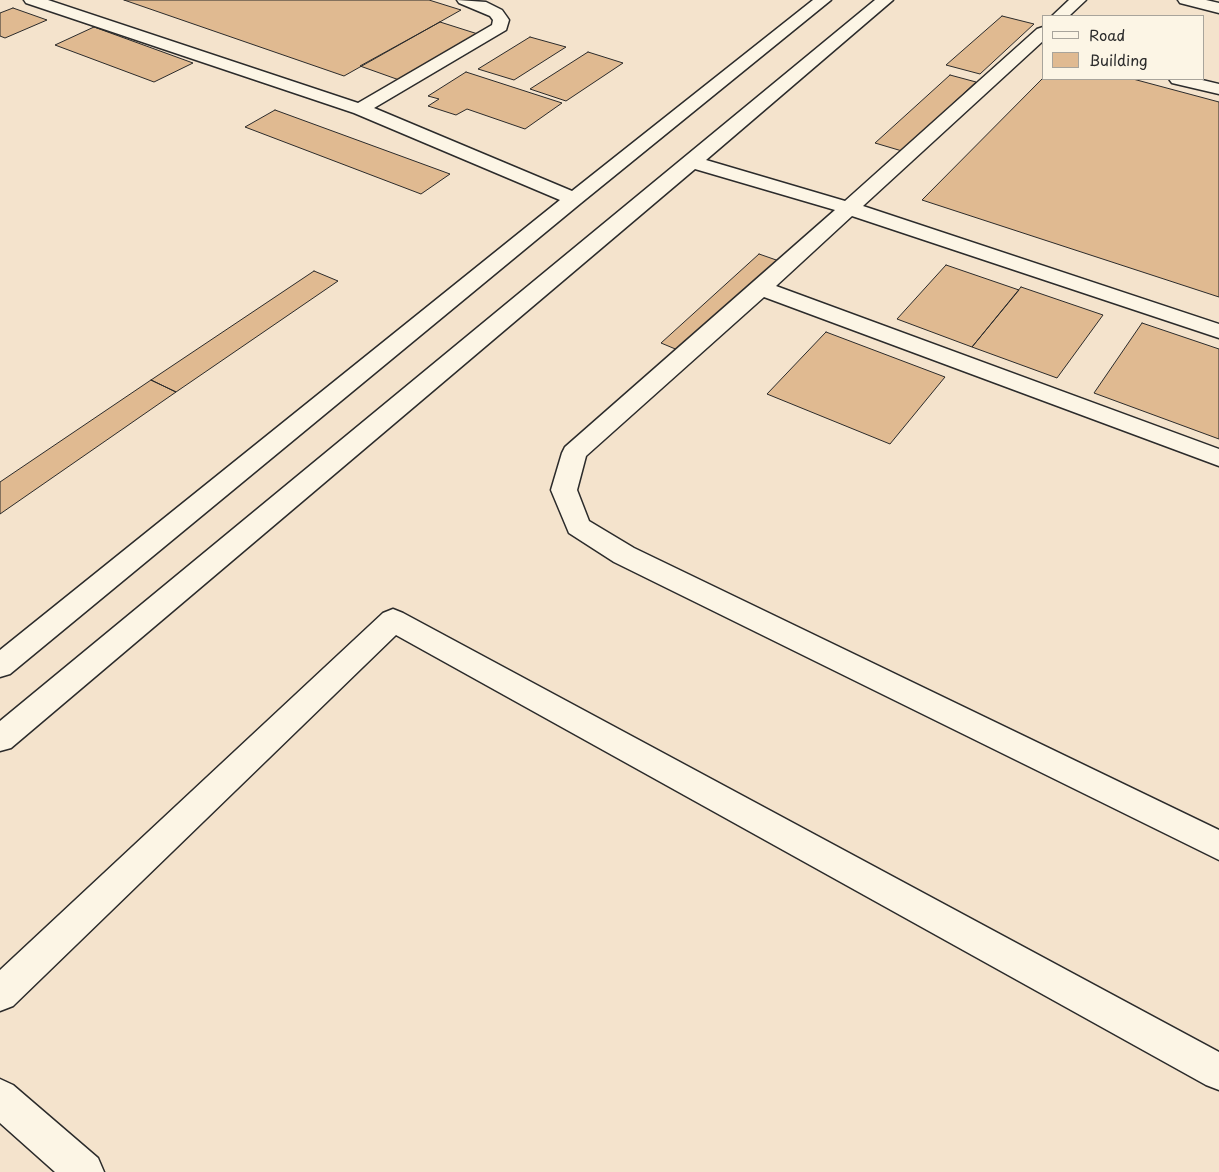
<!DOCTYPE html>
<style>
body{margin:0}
#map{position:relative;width:1219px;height:1172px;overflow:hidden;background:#fcf5e5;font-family:"Playpen Sans",sans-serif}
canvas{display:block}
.legend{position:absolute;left:1042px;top:15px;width:162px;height:65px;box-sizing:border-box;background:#fcf5e5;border:1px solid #a8a49b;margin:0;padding:6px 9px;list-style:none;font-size:15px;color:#2b2b2b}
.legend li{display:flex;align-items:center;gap:10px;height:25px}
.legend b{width:25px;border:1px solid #a8a49b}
</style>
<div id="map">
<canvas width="1219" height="1172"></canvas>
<ul class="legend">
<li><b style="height:6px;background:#fcf5e5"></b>Road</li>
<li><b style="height:14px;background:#e0ba91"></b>Building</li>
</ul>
</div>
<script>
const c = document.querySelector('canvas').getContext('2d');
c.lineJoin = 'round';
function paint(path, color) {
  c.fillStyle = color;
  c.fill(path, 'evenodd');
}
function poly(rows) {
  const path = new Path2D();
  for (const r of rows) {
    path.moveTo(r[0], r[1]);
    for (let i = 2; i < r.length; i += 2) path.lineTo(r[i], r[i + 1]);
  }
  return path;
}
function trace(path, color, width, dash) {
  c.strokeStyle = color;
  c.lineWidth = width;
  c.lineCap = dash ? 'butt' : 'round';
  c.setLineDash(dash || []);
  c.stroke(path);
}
paint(poly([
 [0,0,1219,0,1219,1172,0,1172],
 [1043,16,1203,16,1203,79,1043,79]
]), '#f4e3cc');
const building = poly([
 [124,0,429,0,461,10,344,76,124,0],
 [13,8,47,20,5,38,0,36,0,13,13,8],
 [1002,16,1034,24,980,74,946,65,1002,16],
 [440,22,481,35,402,81,360,66,440,22],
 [94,27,193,63,154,82,55,45,94,27],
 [530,37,566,47,514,80,478,69,530,37],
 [588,52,623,63,566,101,530,89,588,52],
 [466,72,562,103,525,129,467,109,456,115,428,106,439,99,428,96,466,72],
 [950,75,976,82,902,151,875,143,950,75],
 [1043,78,1133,79,1219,102,1219,297,922,200,1043,78],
 [275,110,450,174,421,194,245,127,275,110],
 [759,254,782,262,685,353,661,343,759,254],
 [946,265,1019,290,972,347,897,319,946,265],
 [314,271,338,281,176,392,151,380,314,271],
 [1021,287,1103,315,1057,378,972,347,1021,287],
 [1142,323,1219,349,1219,439,1094,393,1142,323],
 [826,332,945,377,890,444,767,394,826,332],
 [151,380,176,392,0,514,0,482,151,380]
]);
paint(building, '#e0ba91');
trace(building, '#2b2b2b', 1);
const minor = poly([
 [24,0,48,0,358,103,492,25,493,20,490,16,459,3,457,0,486,2,502,10,507,17,509,20,506,30,374,108,572,191,813,0,831,0,581,203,10,674,0,677,0,650,560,200,354,113,26,3,24,0],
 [875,0,893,0,706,160,845,201,1037,29,1043,27,1043,41,863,206,1219,324,1219,338,852,216,776,286,1219,449,1219,466,764,297,586,456,577,490,589,521,634,548,1219,830,1219,860,614,562,569,533,551,490,562,453,565,447,835,210,695,169,11,748,0,751,0,721,875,0],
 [1069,0,1086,0,1069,16,1052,16,1069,0],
 [1178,0,1206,0,1219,3,1219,13,1180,3,1178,0],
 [1169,79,1198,79,1219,84,1219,94,1172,83,1169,79],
 [393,609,403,613,1219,1052,1219,1090,1206,1085,396,635,13,1006,0,1011,0,970,383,613,393,609],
 [0,1079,13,1085,98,1158,104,1172,55,1172,0,1123,0,1079]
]);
trace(minor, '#2b2b2b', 3);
paint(minor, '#fcf5e5');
</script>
